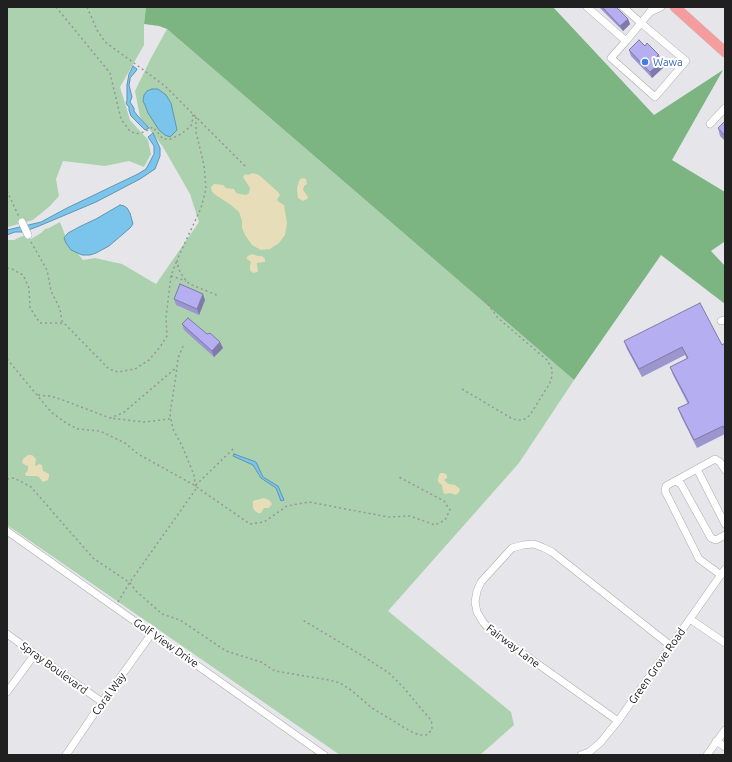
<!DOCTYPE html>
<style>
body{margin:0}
#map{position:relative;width:732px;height:762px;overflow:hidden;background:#e6e6ea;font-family:Ubuntu,sans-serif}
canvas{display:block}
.frame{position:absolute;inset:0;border:8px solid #202021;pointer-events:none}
</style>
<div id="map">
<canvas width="732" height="762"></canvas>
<div class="frame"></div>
</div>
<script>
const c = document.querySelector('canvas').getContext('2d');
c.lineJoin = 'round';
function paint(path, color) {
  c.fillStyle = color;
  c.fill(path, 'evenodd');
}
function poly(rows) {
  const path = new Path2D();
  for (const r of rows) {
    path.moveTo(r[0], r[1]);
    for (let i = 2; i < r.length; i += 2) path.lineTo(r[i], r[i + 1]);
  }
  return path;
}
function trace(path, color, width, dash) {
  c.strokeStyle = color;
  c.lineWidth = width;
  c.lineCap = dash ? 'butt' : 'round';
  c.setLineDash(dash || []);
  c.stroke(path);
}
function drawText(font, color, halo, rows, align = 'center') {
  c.font = font + ' Ubuntu,sans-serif';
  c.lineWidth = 4;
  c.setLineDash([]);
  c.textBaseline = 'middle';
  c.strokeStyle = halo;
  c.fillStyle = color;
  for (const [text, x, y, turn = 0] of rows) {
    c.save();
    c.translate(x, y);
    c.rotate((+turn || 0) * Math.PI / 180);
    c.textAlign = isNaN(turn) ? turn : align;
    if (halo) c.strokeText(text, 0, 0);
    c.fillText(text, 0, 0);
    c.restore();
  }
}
paint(poly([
 [7,7,146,7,144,24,144,45,120,87,130,120,148,140,151,154,144,167,129,161,105,166,63,161,56,179,59,196,50,206,33,220,8,227,7,227],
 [167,29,574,380,519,463,388,611,511,712,514,725,480,755,340,755,7,525,7,240,14,240,25,235,31,239,41,233,45,229,49,228,60,222,67,240,83,260,95,258,122,264,156,284,199,222,190,194,163,147,140,117,135,91,150,60]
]), '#acd1af');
paint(poly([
 [146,7,553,7,654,115,723,70,672,160,725,192,725,242,724,242,711,251,725,266,725,304,661,255,574,380,167,29,159,26,144,24]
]), '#7cb482');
paint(poly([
 [253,173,259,175,278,192,280,195,277,200,279,202,284,205,287,223,285,235,279,243,270,249,261,250,252,245,245,235,242,228,242,221,239,212,231,205,217,196,212,192,211,187,214,184,223,185,226,188,234,189,236,193,240,194,246,195,249,193,250,188,243,177,245,174,248,175],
 [304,178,306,179,307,184,304,186,303,190,308,197,307,199,303,201,298,198,297,189,299,181,300,179],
 [252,254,258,256,262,256,265,259,265,262,257,263,257,265,258,271,257,272,253,273,250,270,250,266,251,262,246,258,248,256],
 [28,455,32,455,36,459,35,465,36,466,39,464,42,465,43,471,49,474,49,476,48,480,43,482,39,477,37,476,26,476,25,474,28,470,28,466,23,464,22,462,23,459],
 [440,473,444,473,447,475,447,478,444,480,446,482,449,484,455,485,460,489,459,492,456,495,450,493,445,494,443,492,442,485,439,483,438,481,438,478],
 [264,498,269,500,272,504,269,508,264,508,261,513,258,513,255,511,253,508,253,501,256,500]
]), '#e7ddb8');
const water = poly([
 [133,66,137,69,136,71,130,78,130,80,129,85,132,97,130,102,134,108,134,111,137,115,149,128,145,130,131,116,129,110,129,107,127,105,126,102,127,101,127,85,129,74,133,66],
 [152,89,158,89,166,95,171,103,177,130,170,137,165,135,159,130,148,113,145,105,143,101,144,95,147,91,152,89],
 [153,133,160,148,160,156,155,169,140,179,96,202,39,226,23,232,15,232,7,235,7,230,41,222,67,208,138,174,146,169,154,154,154,146,148,137,153,133],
 [120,205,124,206,127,208,130,213,133,224,130,228,109,246,96,253,90,255,82,255,71,250,66,243,64,238,68,233,81,226,96,219,120,205],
 [234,454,256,462,263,477,278,486,284,500,281,501,276,488,261,478,253,465,233,456,234,454]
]);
paint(water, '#7bc5ec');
trace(water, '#6094af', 1);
const minor = poly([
 [587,7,626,41],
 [623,7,641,23,686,61,655,97,611,58,626,41,641,23,650,12,652,7],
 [650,12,661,7],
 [710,124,725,108],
 [22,222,28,235],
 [721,321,725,320],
 [697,469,725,524],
 [676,481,681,484,711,538,716,540,725,535],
 [7,531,324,755],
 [721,575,699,559,665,491,666,486,715,459,720,462,725,470],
 [690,619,725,643],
 [7,634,102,702],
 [7,692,35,654],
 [618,721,490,630,483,622,477,612,475,602,477,591,481,582,512,548,523,545,534,544,544,548,552,552,671,646],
 [716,741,725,747],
 [66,755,102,702,127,668,152,633],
 [581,755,589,752,600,743,618,721,725,569],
 [707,755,725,730]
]);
const highway = poly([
 [675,7,725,52]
]);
trace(minor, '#aaabae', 8);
trace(highway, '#c5c5c5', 11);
trace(poly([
 [56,7,110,73,121,119,129,130,136,134,144,132,153,127,163,139,171,139,181,134,190,127,192,124,193,114],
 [87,7,97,30,105,42,134,63,165,86,245,166],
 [196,117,196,132,204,165,206,189,201,208,177,260,178,266,180,272,187,282,192,285,219,296],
 [7,191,19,217],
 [31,242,47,270,51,291,60,309,62,321,109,369,118,372,135,369,149,360,160,347,167,336,166,317,171,276,177,260],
 [7,268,12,269,23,275,29,288,30,308,40,323,65,323],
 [171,276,186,281],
 [7,359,51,412,66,423,78,429,100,431,125,443,138,454,194,485],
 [462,389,511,418,517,420,521,420,525,419,530,415,550,383,552,376,552,369,547,360,498,318,485,300],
 [38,395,49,396,60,399,110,418],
 [170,419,144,422,110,418,123,413,177,367],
 [233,449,195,486,250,524,264,522,287,506,309,502,388,517,410,516,435,525,445,520,450,510,444,501,399,477],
 [7,479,14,478,31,487,93,558,130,583,136,591,162,614,180,620,226,651,261,662,275,671,329,680,340,683,351,690,372,708,410,731,419,735,426,735,432,730,432,725,431,720,423,711,404,688,389,673,358,653,301,619],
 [118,602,130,582,196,489,194,475,183,448,173,429,170,414,176,375,178,358,184,344]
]), '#969699', 1.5, [2, 3]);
trace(minor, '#fff', 7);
trace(highway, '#f59c9f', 10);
paint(poly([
 [599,7,616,7,628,19,630,24,623,31],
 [645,46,659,55,664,67,652,78,631,56,629,50],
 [725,121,725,141,720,136,718,128],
 [174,299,205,300,199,315,176,305],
 [182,324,207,334,223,348,214,357,184,330],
 [624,341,722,345,725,343,725,434,697,448,681,416,678,408,688,404,673,375,670,367,687,359,685,355,642,377,627,349]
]), '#9c96ce');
paint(poly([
 [628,19,630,24,623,31,620,26],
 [662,61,664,67,652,78,650,72],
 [203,294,205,300,199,315,197,309],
 [220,342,223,348,214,357,212,351]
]), '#7f7aa8');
const building = poly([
 [602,7,616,7,628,19,620,26,602,7],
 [639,40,645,46,647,43,659,55,657,56,662,61,650,72,629,50,639,40],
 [725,121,725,136,718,128,725,121],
 [180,284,203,294,197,309,174,299,180,284],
 [700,303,722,345,725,343,725,430,723,426,694,440,678,408,689,403,670,367,688,358,682,347,639,369,624,341,700,303],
 [188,318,207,334,210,333,220,342,212,351,182,324,188,318]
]);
paint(building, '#b5aef0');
trace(building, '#7f7aa8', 1);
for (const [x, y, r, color] of [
 [645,62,4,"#3f7fe0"]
]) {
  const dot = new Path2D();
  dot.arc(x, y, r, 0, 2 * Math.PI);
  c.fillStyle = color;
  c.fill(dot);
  trace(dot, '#fff', 1.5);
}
drawText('11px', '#366cbe', '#fff', [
 ["Wawa",653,62]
], 'left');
drawText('11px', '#202021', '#fff', [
 ["Golf View Drive",166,643,35],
 ["Fairway Lane",513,646,37],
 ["Green Grove Road",657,666,-55],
 ["Spray Boulevard",54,668,36],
 ["Coral Way",109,694,-54]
]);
</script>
